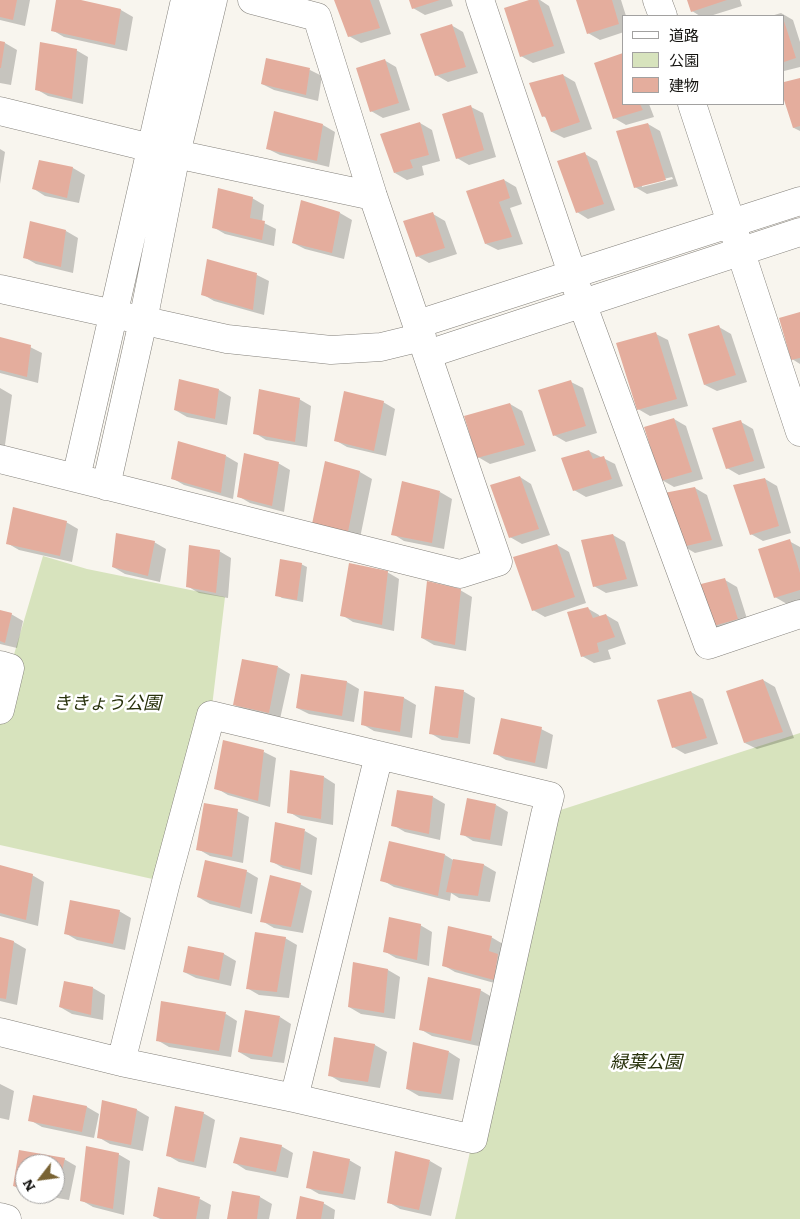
<!DOCTYPE html>
<meta charset="utf-8">
<style>
body{margin:0}
#map{position:relative;width:800px;height:1219px;overflow:hidden;background:#f8f5ee;font-family:Literata,"Noto Sans JP",serif}
canvas{display:block}
.legend{position:absolute;left:622px;top:15px;width:162px;height:90px;box-sizing:border-box;background:#fff;border:1px solid #a2a1a0;margin:0;padding:6px 9px;list-style:none;font-size:15px;color:#161512}
.legend li{display:flex;align-items:center;gap:10px;height:25px}
.legend b{width:25px;border:1px solid #a2a1a0}
.north{position:absolute;left:15px;top:1154px;width:50px;height:50px;box-sizing:border-box;background:#fff;border:1px solid #a2a1a0;border-radius:50%;rotate:240deg;font-size:14px;font-weight:700;line-height:20px;text-align:center;color:#161512}
.north::after{content:'';display:block;margin:auto;width:18px;height:22px;background:#796333;clip-path:polygon(50% 0,100% 100%,50% 72%,0 100%)}
</style>
<div id="map">
<canvas width="800" height="1219"></canvas>
<ul class="legend">
<li><b style="height:6px;background:#fff"></b>道路</li>
<li><b style="height:14px;background:#d7e3bd"></b>公園</li>
<li><b style="height:14px;background:#e4ad9d"></b>建物</li>
</ul>
<div class="north">N</div>
</div>
<script>
const c = document.querySelector('canvas').getContext('2d');
c.lineJoin = 'round';
function paint(path, color) {
  c.fillStyle = color;
  c.fill(path, 'evenodd');
}
function poly(rows) {
  const path = new Path2D();
  for (const r of rows) {
    path.moveTo(r[0], r[1]);
    for (let i = 2; i < r.length; i += 2) path.lineTo(r[i], r[i + 1]);
  }
  return path;
}
function trace(path, color, width, dash) {
  c.strokeStyle = color;
  c.lineWidth = width;
  c.lineCap = dash ? 'butt' : 'round';
  c.setLineDash(dash || []);
  c.stroke(path);
}
function drawText(font, color, halo, rows, align = 'center') {
  c.font = font + ' Literata,"Noto Sans JP",serif';
  c.lineWidth = 5;
  c.setLineDash([]);
  c.textBaseline = 'middle';
  c.strokeStyle = halo;
  c.fillStyle = color;
  for (const [text, x, y, turn = 0] of rows) {
    c.save();
    c.translate(x, y);
    c.rotate((+turn || 0) * Math.PI / 180);
    c.textAlign = isNaN(turn) ? turn : align;
    if (halo) c.strokeText(text, 0, 0);
    c.fillText(text, 0, 0);
    c.restore();
  }
}
paint(poly([
 [43,556,87,569,225,597,211,715,166,882,0,845,0,710,10,668],
 [800,733,800,1219,455,1219,545,815]
]), '#d7e3bd');
paint(poly([
 [0,0,30,0,25,26,0,20],
 [57,0,76,0,121,10,133,17,127,51,64,37,52,30],
 [335,0,379,0,391,34,361,43,349,36],
 [411,0,451,0,453,6,425,15,413,8],
 [533,0,540,0,549,6,565,53,533,63,521,56],
 [578,0,621,0,626,16,624,16,624,32,600,40,588,33],
 [688,0,740,0,742,6,710,16,700,16,692,11],
 [781,13,793,20,800,42,800,67,784,71,784,16,771,16],
 [451,25,463,32,478,73,448,82,436,75],
 [0,42,5,43,17,50,11,85,0,83],
 [76,50,88,57,83,104,48,96,36,89],
 [623,55,624,104,649,104,654,117,626,125,614,118,595,64],
 [384,60,396,67,410,110,383,118,371,111],
 [310,70,322,76,318,101,274,90,262,84],
 [563,75,575,82,592,129,564,138,552,132,548,119,543,116],
 [800,79,800,131,794,128,784,97,784,83],
 [471,107,483,113,496,157,469,165,457,158],
 [420,123,432,130,440,161,422,166,424,175,407,180,395,173],
 [648,124,660,131,678,186,647,194,635,187],
 [672,177,673,179,642,187,642,184],
 [323,125,335,132,329,167,280,155,268,149],
 [0,149,5,152,0,184],
 [585,154,597,161,615,210,588,219,577,212],
 [40,161,73,168,85,175,79,203,45,196,34,189],
 [504,180,516,187,522,204,510,208,523,244,498,250,486,244],
 [252,198,264,205,262,222,276,229,274,246,225,234,213,227],
 [302,202,340,213,352,220,344,259,305,249,293,243],
 [433,214,445,221,457,254,429,263,417,256],
 [66,231,78,238,73,273,36,264,24,257],
 [257,275,269,281,264,315,214,301,202,294],
 [800,313,800,364,792,359],
 [719,327,731,334,747,382,717,391,705,385],
 [656,334,668,340,688,406,650,416,638,409],
 [0,338,30,347,42,353,38,383,0,373],
 [571,382,583,388,597,433,566,442,554,435],
 [0,388,12,395,4,452,0,451],
 [219,390,231,397,227,425,187,417,175,410],
 [299,399,311,406,307,447,266,440,255,433],
 [383,402,395,409,386,456,347,447,335,440],
 [510,404,522,411,536,451,490,464,478,457],
 [674,419,686,426,703,479,674,487,662,480],
 [741,422,753,429,765,468,739,475,727,468],
 [589,451,615,464,623,486,586,497,574,490],
 [226,456,238,463,233,499,184,485,172,478],
 [326,462,360,472,372,479,360,538,325,530],
 [278,463,290,470,284,512,250,503,238,496],
 [520,477,531,484,550,535,522,544,510,537],
 [765,479,777,486,791,533,763,541,751,534],
 [695,488,707,495,723,546,695,553,683,546],
 [440,492,452,499,444,549,404,541,393,534],
 [66,522,78,529,72,562,19,550,7,543],
 [613,535,625,542,638,586,606,593,594,586],
 [789,541,800,547,800,600,787,604,775,597],
 [154,542,166,549,160,582,125,574,113,567],
 [557,545,569,552,586,603,545,617,533,610],
 [219,551,231,558,228,598,199,593,187,586],
 [301,564,307,567,303,602,282,598,277,595],
 [387,572,399,579,394,631,353,622,342,615],
 [725,580,737,587,749,625,723,633,712,626],
 [460,590,472,597,466,651,434,645,422,638],
 [587,608,599,615,600,617,606,615,618,622,626,644,608,650,611,659,594,663,582,656],
 [0,611,11,614,23,621,17,648,0,644],
 [278,667,290,674,280,719,247,711,235,705],
 [302,675,347,682,359,689,354,722,309,714,297,708],
 [763,680,775,687,794,738,757,749,745,743],
 [463,691,475,698,470,744,442,740,430,733],
 [691,692,703,699,718,744,685,754,673,747],
 [365,693,404,698,416,705,412,738,374,731,362,724],
 [541,729,553,735,547,769,506,760,494,753],
 [264,752,276,758,270,807,228,795,216,788],
 [324,777,335,784,333,825,301,819,289,812],
 [433,797,445,804,440,840,405,832,393,825],
 [496,805,508,812,502,846,473,841,462,834],
 [237,811,249,817,243,863,210,856,198,849],
 [305,831,317,838,312,875,283,868,271,861],
 [445,855,453,860,484,865,496,872,490,902,459,898,451,893,450,901,394,887,382,880],
 [0,867,32,875,44,882,38,926,0,916],
 [246,871,258,878,252,914,210,904,198,897],
 [300,884,312,891,303,933,274,928,262,921],
 [119,911,131,918,125,950,77,940,65,933],
 [420,925,432,932,429,966,396,958,384,951],
 [491,937,503,944,505,986,455,972,443,965],
 [285,938,297,945,289,998,259,995,247,988],
 [0,939,14,942,26,949,17,1005,0,1001],
 [189,947,224,954,236,961,231,986,196,978,184,972],
 [354,964,388,970,400,977,395,1019,361,1014,349,1007],
 [93,988,105,995,103,1020,72,1014,60,1007],
 [480,990,492,997,483,1047,432,1036,420,1029],
 [226,1014,237,1021,231,1057,169,1047,157,1040],
 [280,1017,291,1024,284,1063,251,1059,239,1052],
 [335,1039,375,1045,387,1052,380,1088,341,1082,329,1075],
 [449,1052,460,1059,453,1100,419,1096,407,1089],
 [0,1084,14,1091,9,1120,0,1118],
 [34,1097,87,1107,99,1114,94,1138,42,1127,30,1120],
 [103,1102,137,1110,149,1117,143,1151,110,1144,98,1137],
 [203,1113,215,1120,206,1168,179,1162,167,1155],
 [281,1146,293,1153,288,1178,246,1170,235,1163],
 [20,1152,64,1159,76,1166,69,1200,34,1194,55,1194,55,1164,25,1164,25,1192,14,1186],
 [118,1154,130,1161,124,1215,93,1207,81,1200],
 [349,1160,361,1167,355,1200,319,1194,307,1187],
 [430,1161,442,1168,431,1216,400,1209,388,1202],
 [233,1192,260,1197,272,1204,269,1219,228,1219],
 [200,1199,211,1205,209,1219,160,1219,154,1216],
 [323,1203,335,1210,334,1219,297,1219]
]), '#0003');
paint(poly([
 [0,0,17,0,13,20,0,17],
 [56,0,81,0,121,9,115,45,51,31],
 [334,0,370,0,380,28,348,37],
 [409,0,440,0,412,9],
 [529,0,538,0,554,46,520,57,504,8],
 [576,0,612,0,619,24,587,34],
 [687,0,727,0,691,12],
 [784,21,796,58,784,62],
 [452,24,466,67,435,76,420,34],
 [0,41,5,42,1,68,0,68],
 [40,42,77,49,72,99,35,90],
 [623,53,624,104,640,104,643,110,613,119,594,63],
 [266,58,310,68,306,95,261,84],
 [385,59,399,103,370,112,356,68],
 [563,74,580,122,551,132,545,116,542,117,529,83],
 [800,78,800,126,793,128,784,100,784,82],
 [471,105,484,150,456,159,442,114],
 [274,111,323,124,317,161,266,149],
 [420,122,429,155,410,160,413,168,394,173,380,134],
 [648,123,666,180,634,188,616,131],
 [585,152,604,204,576,213,557,161],
 [39,160,73,167,67,198,32,189],
 [504,179,510,198,499,202,512,237,485,244,466,191],
 [218,188,253,197,250,218,265,221,262,240,212,228],
 [301,200,340,212,332,253,292,243],
 [433,212,445,248,416,257,403,221],
 [30,221,66,230,61,267,23,258],
 [207,259,257,273,253,310,201,295],
 [800,312,800,358,791,360,779,318],
 [719,325,736,375,704,385,688,334],
 [656,332,677,399,637,410,616,343],
 [0,337,31,345,27,377,0,370],
 [179,379,219,389,215,419,174,410],
 [571,380,586,426,553,436,538,390],
 [259,389,300,398,295,442,253,434],
 [344,391,384,401,374,451,334,441],
 [510,403,525,445,477,458,464,416],
 [674,418,692,472,661,481,644,427],
 [741,420,754,461,726,469,712,428],
 [178,441,226,455,221,493,171,479],
 [589,450,593,459,604,456,612,479,573,491,561,458],
 [244,453,279,462,272,506,237,497],
 [325,461,360,471,348,532,312,524],
 [520,476,539,529,509,538,490,485],
 [765,478,779,526,750,535,733,485],
 [402,481,440,491,432,543,391,535],
 [695,487,712,540,682,547,664,493],
 [13,507,67,521,60,556,6,544],
 [116,533,155,541,148,576,112,567],
 [613,534,627,579,593,587,581,540],
 [790,539,800,573,800,590,774,598,758,549],
 [557,544,575,597,532,611,513,557],
 [189,545,220,550,216,593,186,587],
 [280,559,302,563,297,600,275,596],
 [349,563,388,571,382,625,340,616],
 [725,578,738,619,710,627,697,585],
 [427,581,461,589,455,645,421,638],
 [588,607,593,618,606,614,615,637,597,643,599,652,581,657,567,612],
 [0,610,12,613,5,643,0,641],
 [242,659,278,666,269,713,233,705],
 [301,674,347,681,342,716,296,708],
 [763,679,783,732,744,743,726,691],
 [435,686,464,690,458,738,429,734],
 [364,691,404,697,400,732,361,725],
 [691,691,707,738,672,748,657,700],
 [501,718,542,727,535,763,493,754],
 [223,740,264,750,258,801,214,789],
 [290,770,324,776,321,819,287,813],
 [397,790,433,796,429,834,391,826],
 [467,798,496,804,490,840,460,835],
 [204,803,238,809,232,857,196,850],
 [275,822,305,829,300,870,270,862],
 [389,841,445,854,438,896,380,881],
 [453,859,484,864,478,896,446,892],
 [205,860,247,870,240,908,197,897],
 [0,865,33,874,26,920,0,913],
 [270,875,301,883,291,927,260,922],
 [70,900,120,910,113,944,64,934],
 [389,917,421,924,417,960,383,952],
 [448,926,492,936,489,951,498,954,494,980,442,966],
 [255,932,286,937,277,992,246,989],
 [0,937,14,941,6,999,0,998],
 [188,946,224,953,219,980,183,972],
 [353,962,388,969,384,1013,348,1007],
 [428,977,481,989,471,1041,419,1030],
 [64,981,93,987,91,1015,59,1007],
 [161,1001,226,1012,219,1051,156,1041],
 [245,1010,280,1016,272,1057,238,1052],
 [334,1037,375,1044,368,1082,328,1076],
 [413,1042,449,1051,441,1094,406,1089],
 [33,1095,87,1106,82,1132,28,1121],
 [102,1100,137,1109,131,1145,97,1138],
 [175,1106,204,1112,194,1162,166,1156],
 [240,1137,282,1145,276,1172,233,1163],
 [86,1146,119,1153,113,1209,80,1201],
 [19,1150,65,1158,57,1194,55,1194,55,1164,25,1164,25,1189,13,1186],
 [313,1151,350,1159,343,1194,306,1188],
 [395,1151,430,1160,419,1210,387,1203],
 [158,1187,200,1197,196,1219,163,1219,153,1216],
 [232,1191,260,1196,257,1219,227,1219],
 [300,1196,324,1202,321,1219,296,1219]
]), '#e4ad9d');
const minor = poly([
 [480,0,582,303,708,645,800,614],
 [657,0,663,16],
 [692,104,800,432],
 [0,111,176,154,373,196],
 [0,289,227,339,331,350,381,347,422,337],
 [418,324,800,201],
 [428,354,800,232],
 [0,459,460,574,498,562,373,196,317,17,252,0],
 [76,478,185,0],
 [106,486,143,321,176,154,213,0],
 [0,665,10,668,0,710],
 [0,1032,121,1062,294,1098,473,1139,545,815,550,796,211,715,166,882,121,1062],
 [294,1098,379,755],
 [0,1217,7,1219]
]);
trace(minor, '#84817b', 29);
trace(minor, '#fff', 28);
drawText('italic 18px', '#28320c', '#fff', [
 ["ききょう公園",107,704],
 ["緑葉公園",646,1063]
]);
</script>
